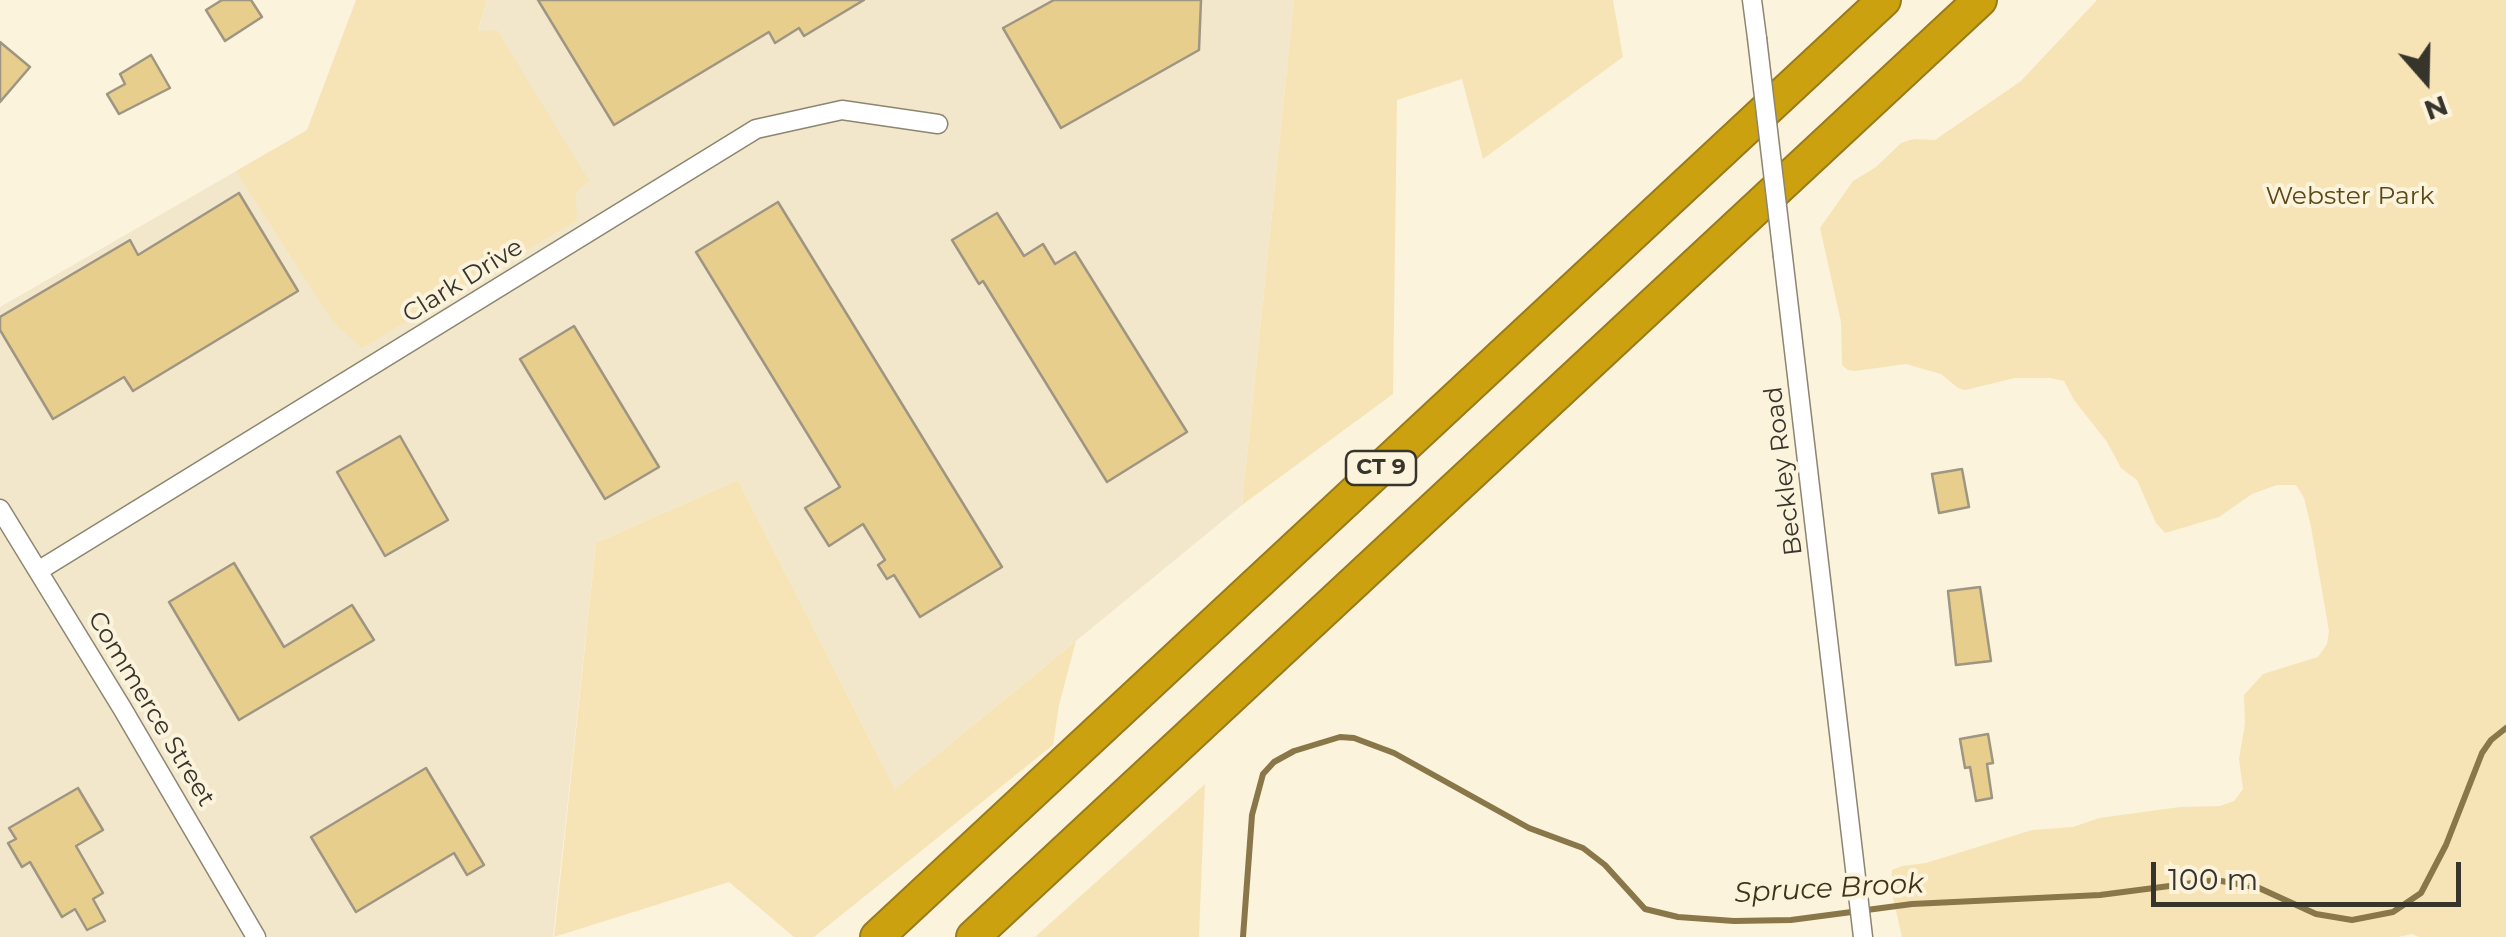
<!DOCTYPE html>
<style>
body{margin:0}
#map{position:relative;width:2506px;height:937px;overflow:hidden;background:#fcf3dd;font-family:Montserrat,sans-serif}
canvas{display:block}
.north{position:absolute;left:2376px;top:30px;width:100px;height:100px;-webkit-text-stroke:8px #fcf3dd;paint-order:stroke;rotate:160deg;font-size:28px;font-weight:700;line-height:40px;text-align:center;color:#37342c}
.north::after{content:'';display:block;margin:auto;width:35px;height:45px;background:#37342c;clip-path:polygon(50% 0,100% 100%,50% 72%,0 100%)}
.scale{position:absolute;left:2151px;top:862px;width:310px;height:45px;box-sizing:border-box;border:5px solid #37342c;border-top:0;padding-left:12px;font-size:30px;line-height:35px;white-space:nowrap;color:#37342c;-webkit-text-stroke:8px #fcf3dd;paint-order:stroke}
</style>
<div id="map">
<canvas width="2506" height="937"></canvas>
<div class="north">N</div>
<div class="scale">100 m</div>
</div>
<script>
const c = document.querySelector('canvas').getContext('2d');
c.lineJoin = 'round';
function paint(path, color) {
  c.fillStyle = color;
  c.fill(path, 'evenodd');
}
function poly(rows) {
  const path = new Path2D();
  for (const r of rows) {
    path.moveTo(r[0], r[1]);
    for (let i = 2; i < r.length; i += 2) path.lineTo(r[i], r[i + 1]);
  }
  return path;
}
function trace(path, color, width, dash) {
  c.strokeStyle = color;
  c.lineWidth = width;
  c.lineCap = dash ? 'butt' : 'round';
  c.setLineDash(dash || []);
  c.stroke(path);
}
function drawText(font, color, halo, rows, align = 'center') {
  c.font = font + ' Montserrat,sans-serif';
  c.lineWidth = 8;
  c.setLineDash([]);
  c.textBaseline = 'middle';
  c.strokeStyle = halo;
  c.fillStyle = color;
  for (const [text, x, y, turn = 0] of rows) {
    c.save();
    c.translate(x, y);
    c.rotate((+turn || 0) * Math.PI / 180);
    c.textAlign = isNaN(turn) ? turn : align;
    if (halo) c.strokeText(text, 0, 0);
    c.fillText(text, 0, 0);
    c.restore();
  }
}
paint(poly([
 [487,0,1294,0,1242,505,895,789,738,480,596,543,553,937,0,937,0,307,478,32]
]), '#f2e7cb');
paint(poly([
 [356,0,487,0,478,31,497,30,589,181,576,192,577,220,362,348,333,322,236,171,307,130],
 [1294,0,1613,0,1623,57,1483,159,1462,79,1397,100,1393,394,1242,505],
 [2097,0,2506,0,2506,937,2419,937,2412,934,2398,937,1902,937,1891,889,1892,870,1902,866,1926,863,2032,830,2073,827,2099,818,2180,807,2220,806,2234,801,2243,789,2239,759,2245,724,2244,695,2263,674,2318,657,2327,644,2329,631,2311,527,2304,498,2296,485,2277,485,2252,494,2219,517,2165,533,2156,523,2137,480,2121,468,2107,442,2074,400,2064,381,2050,378,2015,378,1965,390,1958,388,1941,374,1906,364,1855,371,1848,370,1842,365,1841,322,1820,228,1853,181,1876,167,1901,143,1914,139,1935,140,2021,81],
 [738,480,895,789,1076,641,1059,705,1053,745,814,937,794,937,729,882,554,937,596,543],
 [1205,784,1199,937,1035,937]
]), '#f6e4b7');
trace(poly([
 [1243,937,1252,815,1263,774,1274,762,1294,751,1340,737,1354,738,1394,753,1529,828,1583,848,1605,865,1645,909,1678,917,1734,921,1791,920,1912,904,2100,895,2216,880,2259,888,2316,914,2352,920,2393,912,2421,893,2446,845,2482,753,2491,740,2506,728]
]), '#8a7749', 6);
const building = poly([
 [222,0,251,0,262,17,225,41,206,10,222,0],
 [538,0,864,0,804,36,799,28,775,43,769,32,614,125,538,0],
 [1054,0,1201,0,1199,50,1061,128,1003,28,1054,0],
 [0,42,30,67,0,102,0,42],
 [151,55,170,88,119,114,107,94,125,84,120,74,151,55],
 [239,193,298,291,133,391,124,377,53,419,0,330,0,317,130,240,138,255,239,193],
 [778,202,1002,567,920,617,894,575,887,579,878,565,885,560,863,524,829,546,805,508,840,487,696,252,778,202],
 [997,213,1024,256,1043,244,1055,264,1075,252,1187,432,1107,482,983,281,979,284,952,240,997,213],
 [574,326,659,467,605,499,520,359,574,326],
 [400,436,448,520,385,556,337,472,400,436],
 [1962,469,1969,507,1939,513,1932,474,1962,469],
 [234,563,284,647,352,605,374,640,239,720,169,602,234,563],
 [1980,587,1991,661,1956,665,1948,591,1980,587],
 [1988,734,1993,763,1987,764,1992,798,1976,801,1970,767,1965,768,1960,739,1988,734],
 [426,768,484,865,467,875,454,853,356,912,311,837,426,768],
 [78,788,103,830,76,846,103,893,93,899,105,921,87,930,75,909,62,917,30,862,22,867,8,843,16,839,9,828,78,788]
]);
paint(building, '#e8ce8d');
trace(building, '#9e9682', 2.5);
const street = poly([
 [1752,0,1757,38],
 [1783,257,1863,937],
 [0,509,122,708,256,937],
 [38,571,756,129,842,110,938,124]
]);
const highway = poly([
 [877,937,1884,0],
 [973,937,1980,0]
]);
trace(street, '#8c8571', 21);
trace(highway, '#987b1a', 36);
trace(street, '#fff', 18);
trace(highway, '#cca110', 32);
const streetBridge = poly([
 [1757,38,1783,257]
]);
trace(streetBridge, '#8c8571', 21, []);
trace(streetBridge, '#fff', 18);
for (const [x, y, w] of [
 [1381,468,70]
]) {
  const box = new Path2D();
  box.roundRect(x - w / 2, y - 17, w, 34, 8);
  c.fillStyle = '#fcf3dd';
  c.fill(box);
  trace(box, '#37342c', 2.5);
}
drawText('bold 22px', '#37342c', null, [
 ["CT 9",1381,468]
]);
drawText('25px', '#5a4815', '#fcf3dd', [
 ["Webster Park",2350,197]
]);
drawText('25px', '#37342c', '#fcf3dd', [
 ["Clark Drive",463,281,-32],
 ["Beckley Road",1784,471,-97],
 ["Commerce Street",151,709,59]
]);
drawText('italic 28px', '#403417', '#fcf3dd', [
 ["Spruce Brook",1829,889,-3]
]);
</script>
